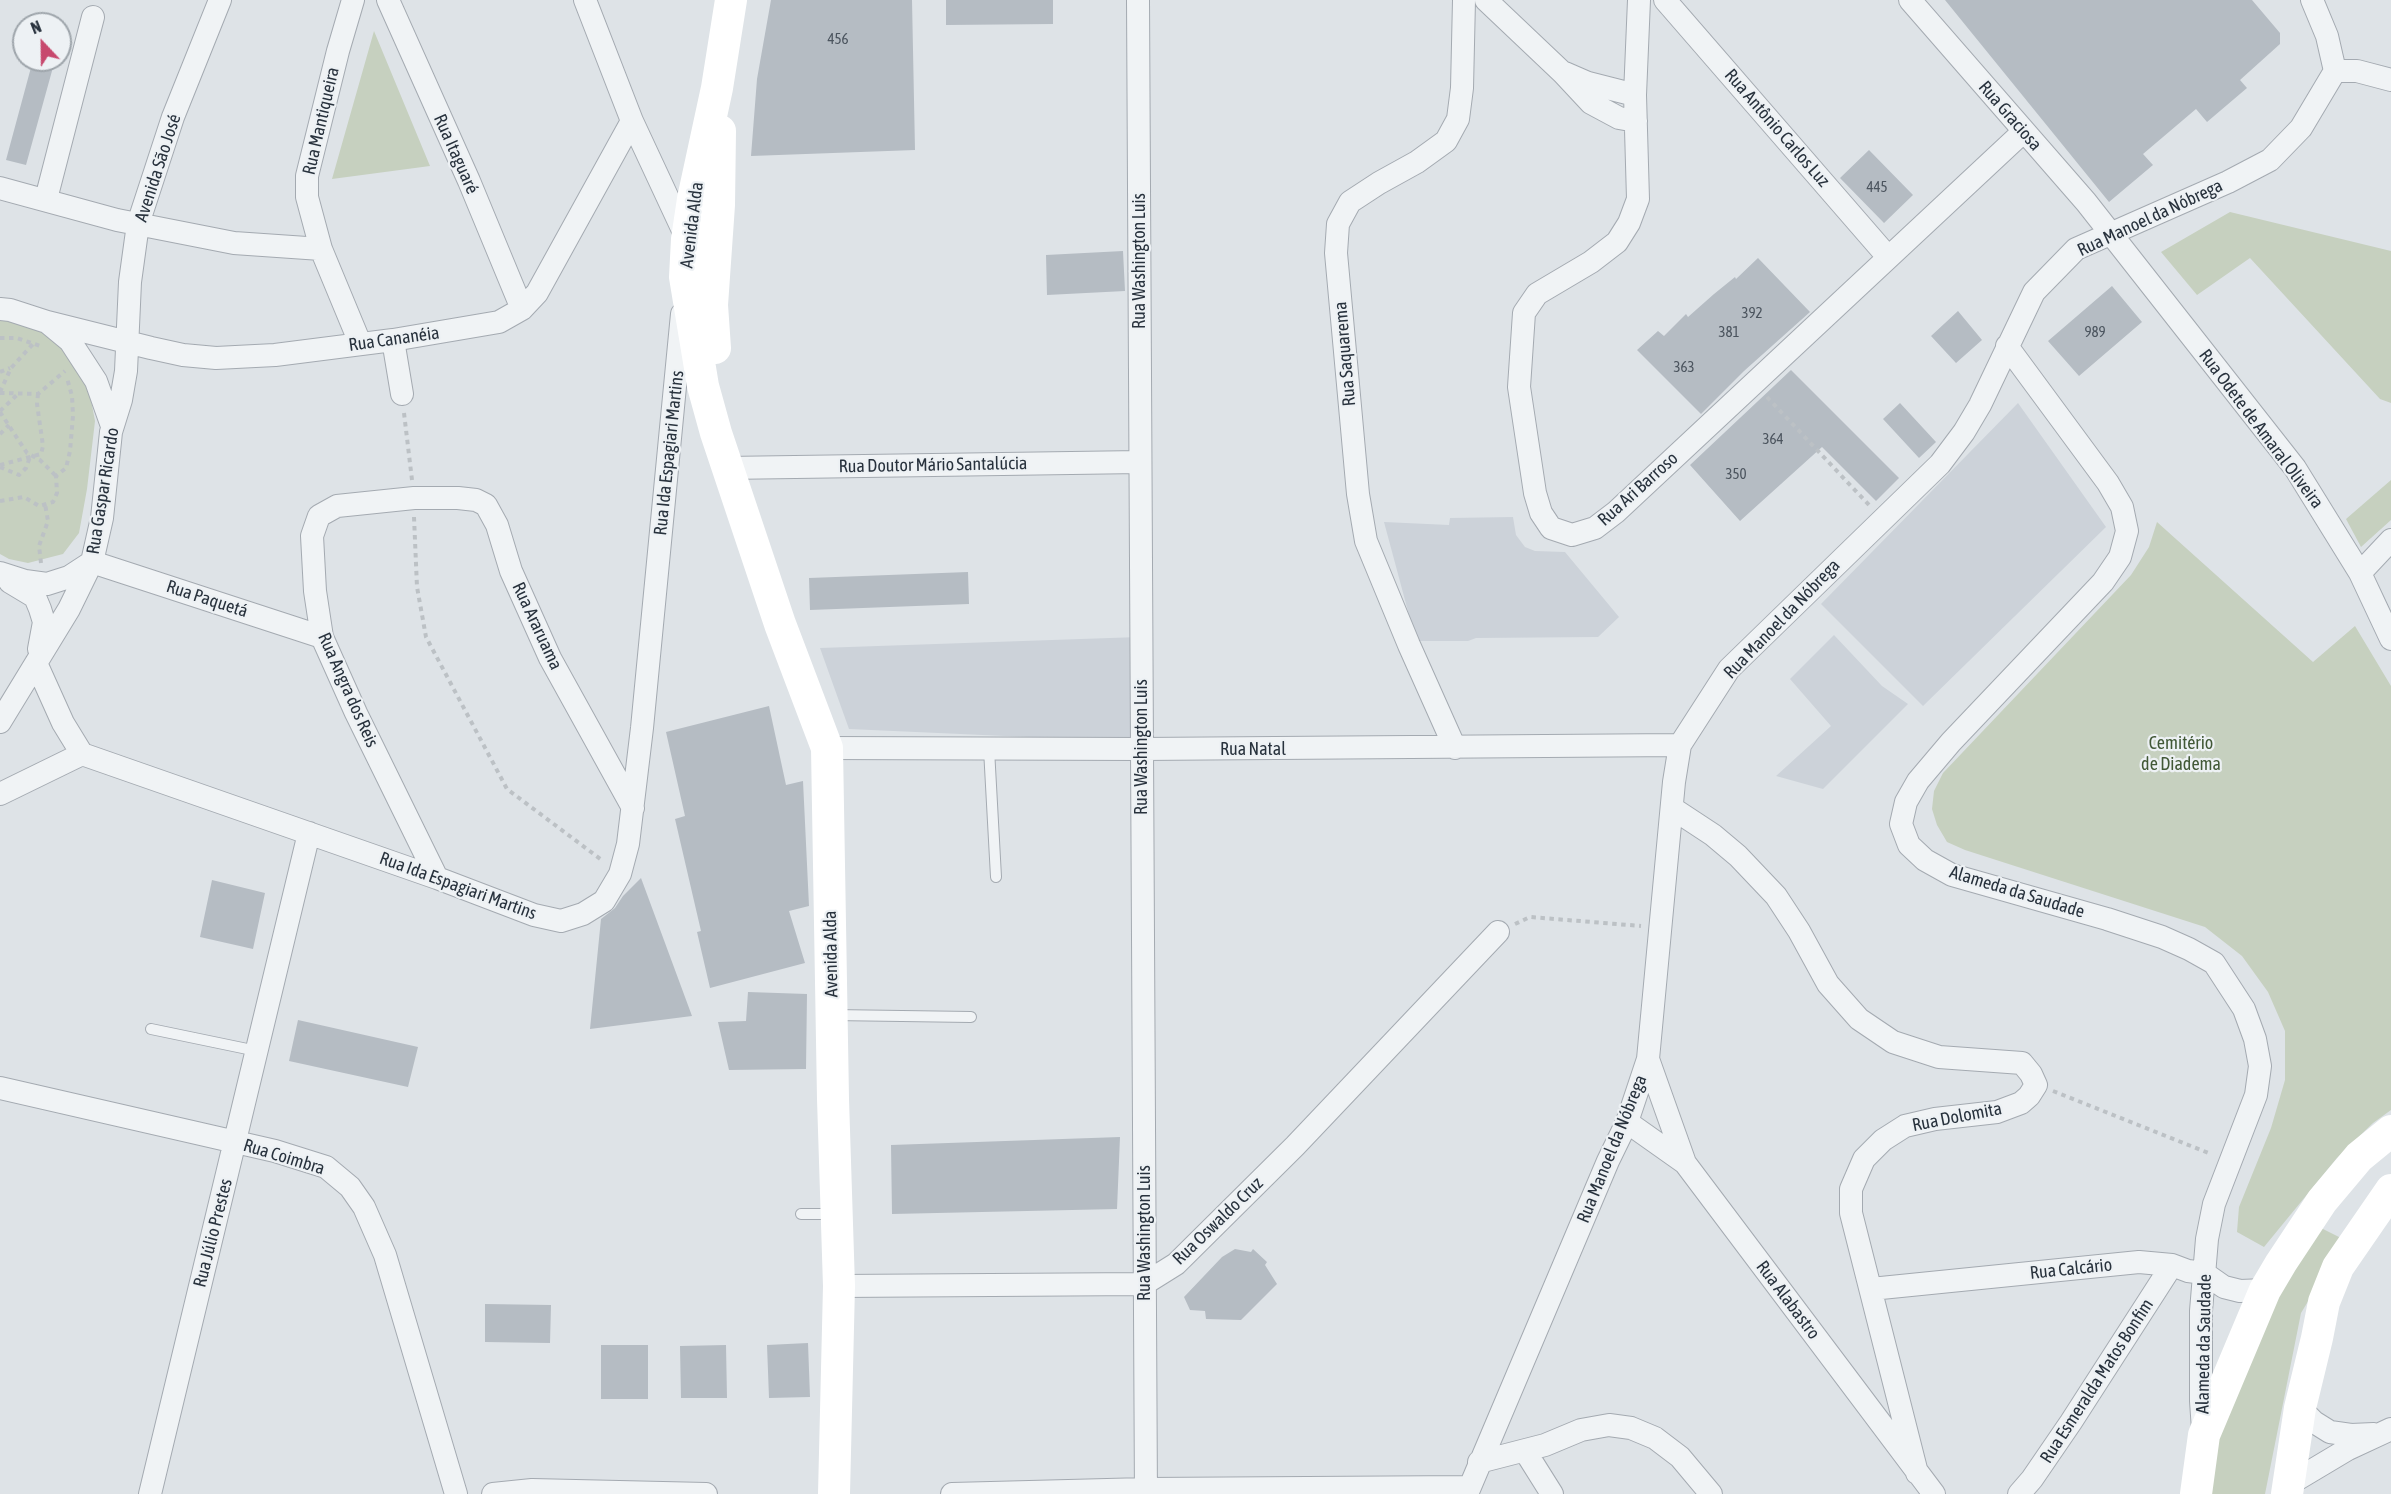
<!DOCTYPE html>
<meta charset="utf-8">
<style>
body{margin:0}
#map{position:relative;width:2391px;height:1494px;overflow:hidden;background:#dee3e7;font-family:"Asap Condensed",sans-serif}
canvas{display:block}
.north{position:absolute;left:12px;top:12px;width:60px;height:60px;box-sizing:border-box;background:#edf1f4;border:2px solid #9ea5ab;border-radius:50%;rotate:338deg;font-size:16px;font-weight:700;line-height:24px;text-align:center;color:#28323d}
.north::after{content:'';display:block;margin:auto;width:21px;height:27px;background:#c7486d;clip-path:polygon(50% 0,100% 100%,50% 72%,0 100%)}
</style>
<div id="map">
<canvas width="2391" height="1494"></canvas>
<div class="north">N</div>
</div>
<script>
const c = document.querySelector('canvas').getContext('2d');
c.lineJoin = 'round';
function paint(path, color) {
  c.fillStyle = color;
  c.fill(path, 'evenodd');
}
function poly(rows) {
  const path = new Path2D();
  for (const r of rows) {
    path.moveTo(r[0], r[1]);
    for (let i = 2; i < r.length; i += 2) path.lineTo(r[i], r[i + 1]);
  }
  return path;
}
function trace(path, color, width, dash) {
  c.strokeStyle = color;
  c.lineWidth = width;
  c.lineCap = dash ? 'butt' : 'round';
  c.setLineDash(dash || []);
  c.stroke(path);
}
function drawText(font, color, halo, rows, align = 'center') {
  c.font = font + ' "Asap Condensed",sans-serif';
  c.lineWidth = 4.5;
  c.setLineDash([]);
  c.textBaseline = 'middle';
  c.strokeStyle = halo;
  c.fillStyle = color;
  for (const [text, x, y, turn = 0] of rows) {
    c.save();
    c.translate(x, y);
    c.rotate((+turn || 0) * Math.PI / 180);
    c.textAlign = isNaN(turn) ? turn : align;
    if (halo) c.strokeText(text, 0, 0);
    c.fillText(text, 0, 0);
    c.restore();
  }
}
paint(poly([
 [2018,403,2106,527,1923,706,1821,604],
 [1513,517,1516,535,1525,547,1535,551,1565,552,1619,617,1598,637,1476,638,1468,641,1416,641,1384,522,1449,525,1450,518],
 [1834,635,1882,686,1908,704,1823,789,1776,776,1831,726,1790,679],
 [1139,637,1139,742,849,729,820,648]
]), '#ccd2d9');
paint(poly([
 [374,31,430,166,332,179],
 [2230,212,2391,251,2391,403,2380,399,2250,258,2197,295,2161,252],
 [0,319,20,321,51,336,70,353,88,384,95,421,87,489,79,533,63,554,28,563,9,559,0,554],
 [2391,480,2391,520,2361,547,2346,519],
 [2157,522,2313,662,2355,626,2391,686,2391,1110,2373,1123,2337,1158,2264,1247,2237,1232,2239,1207,2271,1128,2285,1080,2285,1031,2268,992,2242,956,2205,927,1965,850,1947,842,1937,825,1932,809,1934,791,1943,773,2131,575,2149,547],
 [2317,1226,2345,1240,2301,1313,2265,1494,2208,1494,2210,1455,2274,1299]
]), '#c6d0bf');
paint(poly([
 [771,0,912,0,915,150,751,156,757,79],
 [946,0,1053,0,1053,24,946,25],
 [1945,0,2252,0,2280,33,2280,44,2240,80,2247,88,2207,122,2196,109,2143,154,2153,165,2109,202],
 [33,60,55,60,26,165,6,160],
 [1869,150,1913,195,1884,223,1840,178],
 [1123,251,1125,291,1047,295,1046,255],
 [1758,258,1810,312,1744,371,1701,414,1637,350,1658,331,1664,336,1686,314,1688,317,1714,294,1735,277,1736,279],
 [2112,286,2142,322,2079,376,2048,341],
 [1958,311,1982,340,1956,363,1931,336],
 [1791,370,1899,478,1876,501,1822,447,1740,521,1690,465],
 [1900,403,1936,442,1919,458,1883,419],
 [968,572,969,604,810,610,809,578],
 [769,706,786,785,803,781,809,906,789,911,805,963,710,988,697,932,701,931,675,819,685,816,666,732],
 [641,878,692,1016,590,1029,601,919,615,908,623,896],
 [212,880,265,893,253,949,200,937],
 [748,992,807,994,806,1069,729,1070,718,1022,746,1021],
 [298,1020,418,1047,408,1087,289,1061],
 [1120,1137,1117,1209,892,1214,891,1145],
 [1235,1249,1251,1252,1253,1249,1267,1262,1265,1265,1277,1284,1241,1320,1206,1319,1205,1311,1190,1310,1184,1297,1222,1257],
 [485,1304,551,1305,550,1343,485,1342],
 [808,1343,810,1397,769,1398,767,1345],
 [601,1345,648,1345,648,1399,601,1399],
 [726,1345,727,1398,681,1398,680,1346]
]), '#b5bcc3');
const lane = poly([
 [989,749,996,877],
 [833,1015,971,1017],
 [151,1029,257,1051],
 [801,1214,834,1214]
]);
const street = poly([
 [353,0,338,51,307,176,307,197,321,249,360,343],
 [388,0,469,181,522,309],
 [585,0,632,121,687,239],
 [1138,0,1146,1494],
 [1486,0,1563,73,1591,103,1619,118,1636,121],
 [1639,0,1635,95,1638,199,1629,223,1617,242,1591,262,1537,294,1524,313,1519,387,1535,493,1541,513,1551,528,1572,535,1595,528,1616,512,2023,132],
 [1665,0,1888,257],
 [1910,0,2086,202,2295,468,2360,573,2391,639],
 [2335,71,2357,71,2391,80],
 [1565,73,1588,83,1635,95],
 [0,188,117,220,234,243,321,249],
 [46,199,93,17],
 [0,309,10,310,47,322,70,341,96,381,112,426],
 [47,322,151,348,183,355,216,358,275,355,393,340,499,322,522,309,537,293,632,121],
 [393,340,402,394],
 [2007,346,2108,483,2122,507,2127,531,2120,557,2103,582,1951,742,1918,781,1906,802,1901,824,1909,845,1925,860,1952,875,2107,919,2162,937,2189,949,2214,963,2244,1009,2255,1039,2260,1066,2256,1095,2214,1204,2207,1239,2201,1311,2201,1401,2203,1430],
 [726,468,1140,462],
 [0,573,25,581,47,584,69,577,92,562,322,637],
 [2360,573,2391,540],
 [10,582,35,597,40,609,44,622,39,649],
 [36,663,63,723,82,754,437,878,534,915,561,921,583,914,604,901,620,874,628,844,642,728,682,314],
 [0,722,69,609,92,562,102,518,111,432,121,400,126,371,130,282,138,224,173,117,220,0],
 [827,748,1141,749,1680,745],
 [1455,748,1409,645,1366,541,1358,494,1336,253,1338,224,1350,202,1379,183,1417,162,1446,141,1458,119,1462,88,1464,0],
 [0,794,82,754],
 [1672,808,1713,835,1738,856,1776,896,1799,931,1828,984,1859,1019,1893,1042,1939,1057,2022,1063,2031,1074,2036,1085,2029,1096,2021,1103,1997,1112,1935,1119,1905,1126,1883,1140,1864,1159,1851,1189,1851,1213,1917,1473],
 [437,878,356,713,322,637,315,591,312,536,319,516,337,506,414,498,458,498,476,500,486,505,497,525,511,571,550,658,633,808],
 [1648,1059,1685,1163],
 [0,1088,275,1151,326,1167,350,1187,364,1207,385,1255,456,1494],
 [1627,1122,1685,1163,1934,1494],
 [839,1286,1144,1284,1176,1264,1295,1146,1498,932],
 [1871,1289,2139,1262,2172,1265,2188,1271,2204,1273,2224,1287,2240,1291,2265,1290],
 [2300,1408,2314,1422,2330,1432,2351,1435,2374,1434],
 [1525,1451,1552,1494],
 [1479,1462,1545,1445,1581,1430,1609,1425,1631,1428,1655,1438,1680,1457,1711,1494],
 [2291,1483,2348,1449,2391,1429],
 [150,1494,309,833],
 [493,1494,532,1490,706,1494],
 [952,1494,1146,1489,1469,1487],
 [1467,1494,1608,1161,1627,1122,1648,1059,1674,782,1680,745,1729,669,1940,464,1964,432,1980,405,2034,292,2076,249,2228,182,2270,160,2301,128,2335,71,2327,36,2312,0],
 [2019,1494,2032,1479,2071,1422,2172,1265]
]);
trace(lane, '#a4aab1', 12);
trace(street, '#a4aab1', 24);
trace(poly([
 [0,338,17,338,43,347],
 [0,372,10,368],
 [0,392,11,368,33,344],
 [0,393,38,394,65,371],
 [1767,397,1869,505],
 [0,411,17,395],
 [0,412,27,453,40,460,56,476],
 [404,413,412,480],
 [0,434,9,425],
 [0,465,41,454,43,446,37,404,38,394],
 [0,467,19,475,26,468,30,457],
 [0,501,24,497,39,506,53,502,57,493,56,476,66,468,70,451,73,416,72,396,67,378],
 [414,517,417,587,426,637,507,789,603,861],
 [41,563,39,546,48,521,45,504],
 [1515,924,1530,917,1641,926],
 [2053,1091,2211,1154]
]), '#bcc1c5', 4, [4.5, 4.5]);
trace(lane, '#f0f3f5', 10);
trace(street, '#f0f3f5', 22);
trace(poly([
 [731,0,717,88,693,199,687,239,685,277,703,386,716,433,780,624,827,748,833,1099,839,1286,834,1494],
 [715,348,712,305,719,205,720,131],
 [2196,1494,2204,1435,2265,1290,2281,1263,2322,1201,2359,1157,2391,1131],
 [2287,1494,2300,1408,2317,1338,2324,1302,2338,1267,2391,1190]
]), '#fff', 32);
drawText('15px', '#4b545e', null, [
 ["456",838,39],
 ["445",1877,187],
 ["392",1752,313],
 ["381",1729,332],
 ["989",2095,332],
 ["363",1684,367],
 ["364",1773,439],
 ["350",1736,474]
]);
drawText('18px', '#28323d', '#edf1f4', [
 ["Rua Graciosa",2010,116,49],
 ["Rua Mantiqueira",321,121,-77],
 ["Rua Antônio Carlos Luz",1777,128,49],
 ["Rua Itaguaré",456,154,66],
 ["Avenida São José",158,168,-72],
 ["Rua Manoel da Nóbrega",2150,218,-25],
 ["Avenida Alda",692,225,-83],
 ["Rua Washington Luis",1139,261,-90],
 ["Rua Cananéia",394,339,-8],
 ["Rua Saquarema",1345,354,-95],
 ["Rua Odete de Amaral Oliveira",2261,429,53],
 ["Rua Ida Espagiari Martins",669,453,-84],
 ["Rua Doutor Mário Santalúcia",933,465,-1],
 ["Rua Ari Barroso",1638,489,-42],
 ["Rua Gaspar Ricardo",103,491,-81],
 ["Rua Paquetá",207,599,18],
 ["Rua Manoel da Nóbrega",1782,619,-46],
 ["Rua Araruama",537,626,65],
 ["Rua Angra dos Reis",348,690,66],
 ["Rua Washington Luis",1141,747,-90],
 ["Rua Natal",1253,749],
 ["Rua Ida Espagiari Martins",458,886,20],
 ["Alameda da Saudade",2017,892,17],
 ["Avenida Alda",831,954,-91],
 ["Rua Dolomita",1957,1117,-11],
 ["Rua Manoel da Nóbrega",1612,1149,-68],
 ["Rua Coimbra",284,1157,17],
 ["Rua Oswaldo Cruz",1218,1221,-44],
 ["Rua Júlio Prestes",213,1233,-76],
 ["Rua Washington Luis",1144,1233,-90],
 ["Rua Calcário",2071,1269,-6],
 ["Rua Alabastro",1788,1300,53],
 ["Alameda da Saudade",2204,1344,-89],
 ["Rua Esmeralda Matos Bonfim",2097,1381,-57]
]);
drawText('18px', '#415836', '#edf1f4', [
 ["Cemitério",2181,743],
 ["de Diadema",2181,764]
]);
</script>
